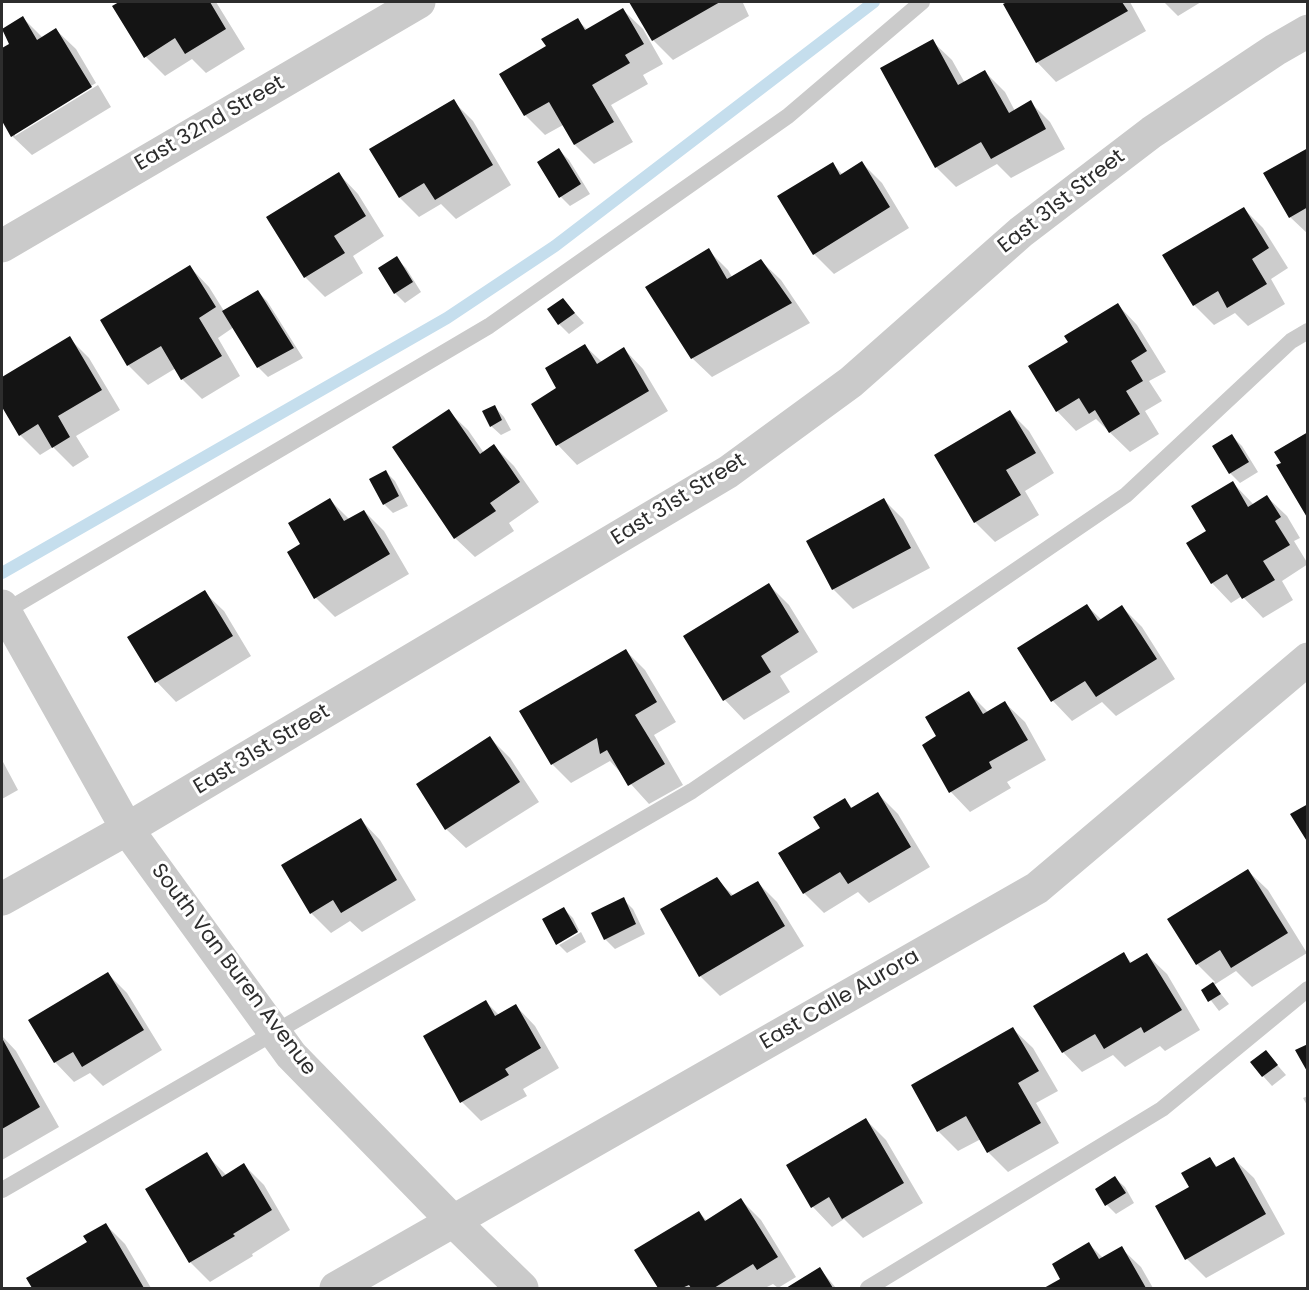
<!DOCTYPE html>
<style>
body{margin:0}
#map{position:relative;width:1309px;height:1290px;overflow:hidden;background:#fff;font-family:Poppins,sans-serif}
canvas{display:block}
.frame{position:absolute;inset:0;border:3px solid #2d2d2d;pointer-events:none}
</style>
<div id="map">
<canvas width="1309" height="1290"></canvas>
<div class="frame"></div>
</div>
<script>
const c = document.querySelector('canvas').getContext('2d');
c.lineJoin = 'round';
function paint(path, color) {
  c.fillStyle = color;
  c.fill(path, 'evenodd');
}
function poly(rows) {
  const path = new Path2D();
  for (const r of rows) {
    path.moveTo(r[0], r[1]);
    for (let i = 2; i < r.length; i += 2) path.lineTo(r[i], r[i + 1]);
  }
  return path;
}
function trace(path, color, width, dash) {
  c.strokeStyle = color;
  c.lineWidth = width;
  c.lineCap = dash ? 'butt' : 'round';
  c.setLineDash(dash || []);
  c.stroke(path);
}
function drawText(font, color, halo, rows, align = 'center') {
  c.font = font + ' Poppins,sans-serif';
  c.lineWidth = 6;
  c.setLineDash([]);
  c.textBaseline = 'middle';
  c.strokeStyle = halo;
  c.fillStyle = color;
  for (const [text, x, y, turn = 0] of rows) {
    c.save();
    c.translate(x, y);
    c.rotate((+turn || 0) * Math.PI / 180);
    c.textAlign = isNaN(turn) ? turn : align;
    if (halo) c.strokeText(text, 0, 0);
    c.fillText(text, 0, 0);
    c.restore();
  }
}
paint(poly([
 [122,2,216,2,245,49,206,73,192,59,165,76,146,57,114,6],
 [631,2,746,2,743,3,749,16,673,60,653,40],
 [1010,2,1130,2,1146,31,1056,82,1037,62,1005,5],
 [1164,2,1201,2,1178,16],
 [623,10,643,29,663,64,643,75,648,84,611,105,633,142,594,164,575,145,563,125,545,135,525,115,501,74,548,47,577,20,588,30],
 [23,18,43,38,56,30,76,49,96,83,15,132,15,136,98,85,111,107,32,155,12,136,2,118,2,50,11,44,2,30],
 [932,41,952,60,965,83,985,72,1005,92,1015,111,1030,102,1050,122,1065,149,1011,178,997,164,956,187,936,167],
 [453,101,473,121,511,185,456,219,441,204,419,217,400,198],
 [559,150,569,160,590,194,570,206,561,197],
 [1308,150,1308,234,1290,217],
 [862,163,882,183,909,228,834,274,814,254,779,197,833,164,843,175],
 [339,174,358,194,384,236,353,256,363,273,325,297,305,277],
 [1244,209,1263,228,1288,268,1271,279,1285,304,1248,326,1235,313,1214,325,1194,305,1165,256],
 [708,250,728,270,732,277,761,261,781,280,810,323,712,377,692,358],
 [396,258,406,268,421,292,405,303,395,293],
 [190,267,209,287,224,311,258,292,267,301,303,358,268,377,258,367,234,327,218,338,240,376,202,399,182,379,176,368,148,385,128,365,102,320],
 [563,300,584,323,569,334,559,324],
 [1118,305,1137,325,1166,372,1149,381,1162,401,1145,411,1159,434,1130,452,1096,419,1076,431,1057,411,1070,342],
 [69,338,89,358,120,410,76,436,89,457,73,467,53,447,40,455,20,435,2,404,2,379],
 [585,346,602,362,624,349,643,369,668,411,577,465,558,445,558,389],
 [495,407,504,417,511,430,501,435,491,426],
 [448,411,468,430,484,453,494,446,514,466,539,502,509,523,514,531,475,557,455,538],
 [1010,412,1029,431,1054,473,1025,491,1039,515,995,542,975,522],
 [1232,436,1242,446,1258,472,1240,483,1230,473],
 [386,472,395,481,408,506,393,513,384,504],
 [1233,483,1254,505,1267,497,1287,516,1300,538,1294,541,1308,564,1282,581,1293,600,1263,618,1242,596,1231,603,1212,583,1208,531],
 [330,500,350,520,364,511,384,531,409,574,335,617,316,598,302,544],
 [884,500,903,519,930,568,853,609,833,589],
 [769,585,789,605,818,652,780,676,790,692,744,720,725,700],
 [204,592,224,611,251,656,176,702,157,682,129,637],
 [1087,606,1102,620,1122,607,1142,627,1175,679,1116,716,1102,702,1072,721,1053,701,1019,649],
 [625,650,645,670,676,722,654,735,683,785,649,804,610,761,571,783,552,764],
 [969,693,989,713,1005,703,1025,722,1046,760,1007,782,1011,788,970,812,951,792,924,746,938,737],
 [490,738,510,758,539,802,466,848,446,829],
 [2,760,18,790,2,799],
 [878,794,898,814,930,867,869,903,858,892,824,913,804,893,780,853,822,828,845,800,853,809],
 [361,820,380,840,416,900,362,932,350,921,331,933,311,913],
 [1248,871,1268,890,1307,953,1252,987,1236,971,1214,985,1229,1004,1219,1011,1203,990,1215,982,1197,964],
 [716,879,734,896,757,882,777,902,804,946,720,996,700,976],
 [623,899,633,909,645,934,615,949,605,939,593,913],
 [564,909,573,918,579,930,558,942,558,945,558,944],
 [581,932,586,942,567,953,559,945],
 [1123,954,1132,963,1147,955,1167,974,1200,1030,1165,1051,1160,1046,1125,1067,1113,1055,1082,1072,1063,1052],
 [107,973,127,993,162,1050,103,1086,90,1073,74,1082,55,1062],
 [486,1002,499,1015,516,1006,535,1026,559,1068,523,1089,527,1096,481,1121,462,1102],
 [1013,1029,1033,1048,1058,1091,1036,1103,1059,1143,1008,1172,988,1152,981,1139,958,1151,938,1131,913,1086],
 [2,1036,16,1051,59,1127,2,1160],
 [1266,1052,1286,1075,1272,1086,1263,1076],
 [1308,1096,1308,1107,1303,1098],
 [866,1120,886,1140,923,1203,863,1238,844,1219,832,1227,813,1207,788,1166],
 [206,1154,227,1176,244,1165,264,1185,290,1230,252,1254,253,1256,210,1282,190,1262,147,1190],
 [1209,1159,1219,1168,1234,1159,1254,1178,1285,1234,1206,1278,1187,1259,1191,1188],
 [1115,1178,1125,1187,1134,1203,1116,1214,1107,1205],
 [741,1200,761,1220,796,1277,778,1288,773,1284,765,1288,660,1288,636,1251,699,1212,707,1221],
 [105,1224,125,1244,151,1288,34,1288,28,1279,89,1242],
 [1089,1244,1103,1258,1121,1248,1141,1267,1153,1288,1047,1288,1062,1279],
 [820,1269,836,1288,789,1288]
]), '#0003');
trace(poly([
 [2,573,447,318,555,246,874,2]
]), '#c5deed', 12);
paint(poly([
 [119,2,210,2,226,29,185,54,175,38,144,58,112,6],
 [629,2,720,2,652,41],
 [1007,2,1122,2,1128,11,1036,63,1003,4],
 [623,8,644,44,625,55,630,63,592,85,614,122,574,145,549,102,524,116,499,74,546,46,541,39,578,18,585,30],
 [23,16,37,40,56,28,92,87,11,137,2,121,2,48,9,44,2,29],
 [933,39,958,85,985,70,1009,113,1031,100,1046,129,991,159,981,142,935,168,880,68],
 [454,99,493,165,435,200,424,183,399,198,369,149],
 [559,148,581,184,559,198,537,162],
 [1308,148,1308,207,1289,218,1263,173],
 [862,161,890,207,813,255,777,196,833,162,840,175],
 [339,172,366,216,334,236,345,253,304,278,266,217],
 [1244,207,1269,248,1252,259,1267,284,1227,308,1218,291,1193,306,1162,255],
 [709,248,727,279,761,259,792,303,691,359,645,287],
 [397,256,413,282,394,294,378,268],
 [190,265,216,307,199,318,222,356,181,380,161,346,127,366,100,320],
 [258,290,294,348,257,368,222,311],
 [563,298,575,313,558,325,547,309],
 [1118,303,1147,351,1131,361,1143,381,1126,391,1140,414,1109,433,1095,410,1089,414,1079,398,1056,412,1028,366,1068,342,1064,336],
 [70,336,102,390,58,416,70,437,52,448,38,424,19,436,2,407,2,377],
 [585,344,597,364,624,347,649,391,556,446,531,404,556,388,545,368],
 [495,405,502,420,490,427,482,411],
 [449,409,480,454,494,444,520,482,490,503,496,511,454,539,392,447],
 [1010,410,1036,453,1006,470,1021,495,974,523,934,455],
 [1308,432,1308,519,1276,465,1281,463,1274,452],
 [1232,434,1249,462,1229,474,1212,446],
 [386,470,399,496,383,505,369,479],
 [1233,481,1248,507,1267,495,1281,517,1275,521,1290,545,1263,561,1275,580,1242,599,1227,574,1211,584,1186,543,1206,531,1191,506],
 [330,498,344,521,364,510,390,554,314,599,287,552,300,544,288,523],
 [884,498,911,548,832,590,806,541],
 [769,583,799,632,761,656,771,672,723,701,683,636],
 [205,590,233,636,155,683,127,637],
 [1087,604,1098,621,1122,605,1157,659,1096,697,1085,681,1051,702,1017,648],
 [626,649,657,702,635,715,665,764,628,786,607,750,600,754,597,738,551,765,519,711],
 [969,691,983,714,1005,701,1028,740,989,762,992,768,949,793,922,745,936,736,925,717],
 [490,736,520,782,445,830,416,784],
 [878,792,911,847,848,884,840,872,803,894,778,853,820,828,813,817,845,798,851,808],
 [1308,804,1308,843,1290,814],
 [361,818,397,880,341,913,333,900,310,914,281,865],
 [1248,869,1288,933,1231,968,1220,950,1196,965,1167,919],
 [717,877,731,896,758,881,785,926,699,977,660,909],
 [624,897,636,924,604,940,591,913],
 [564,907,578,932,556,945,542,919],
 [1124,952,1130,963,1147,953,1182,1010,1144,1033,1141,1027,1104,1049,1095,1034,1062,1053,1033,1006],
 [108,972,144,1030,82,1067,73,1052,54,1063,28,1020],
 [1213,982,1221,994,1208,1002,1201,990],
 [486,1000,495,1016,516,1004,541,1048,505,1069,509,1075,460,1103,423,1036],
 [1013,1027,1039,1071,1018,1083,1041,1123,987,1153,966,1116,937,1132,911,1085],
 [2,1038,40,1107,2,1129],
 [1308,1044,1308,1073,1295,1050],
 [1266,1050,1278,1065,1262,1077,1250,1062],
 [866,1118,904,1183,842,1219,829,1197,811,1208,786,1165],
 [207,1152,222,1177,244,1163,272,1210,233,1234,235,1236,189,1263,145,1189],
 [1210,1157,1216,1167,1234,1157,1266,1214,1185,1260,1155,1206,1189,1187,1181,1173],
 [1115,1176,1126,1193,1105,1206,1095,1189],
 [741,1198,778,1257,757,1270,753,1264,714,1288,691,1288,689,1285,682,1288,658,1288,634,1250,699,1211,705,1221],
 [106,1223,144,1288,32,1288,26,1278,87,1242,83,1236],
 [1089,1242,1099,1259,1122,1246,1146,1288,1044,1288,1060,1279,1052,1264],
 [820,1267,833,1288,786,1288]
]), '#141414');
trace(poly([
 [2,613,489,326,788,116,922,2],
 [2,1190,692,791,1126,495,1291,341,1308,331],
 [868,1288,1162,1109,1308,989]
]), '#cacaca', 16);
trace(poly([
 [2,246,419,2],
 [2,606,127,829,291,1055,453,1221,522,1288],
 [2,899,127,829,728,472,851,382,1021,232,1152,132,1275,50,1308,31],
 [336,1288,1037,888,1308,659]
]), '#cacaca', 33);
drawText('21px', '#2d2d2d', '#fff', [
 ["East 32nd Street",210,124,-30],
 ["East 31st Street",1062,202,-38],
 ["East 31st Street",679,500,-32],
 ["East 31st Street",262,750,-31],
 ["South Van Buren Avenue",233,970,53],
 ["East Calle Aurora",840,1000,-30]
]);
</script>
